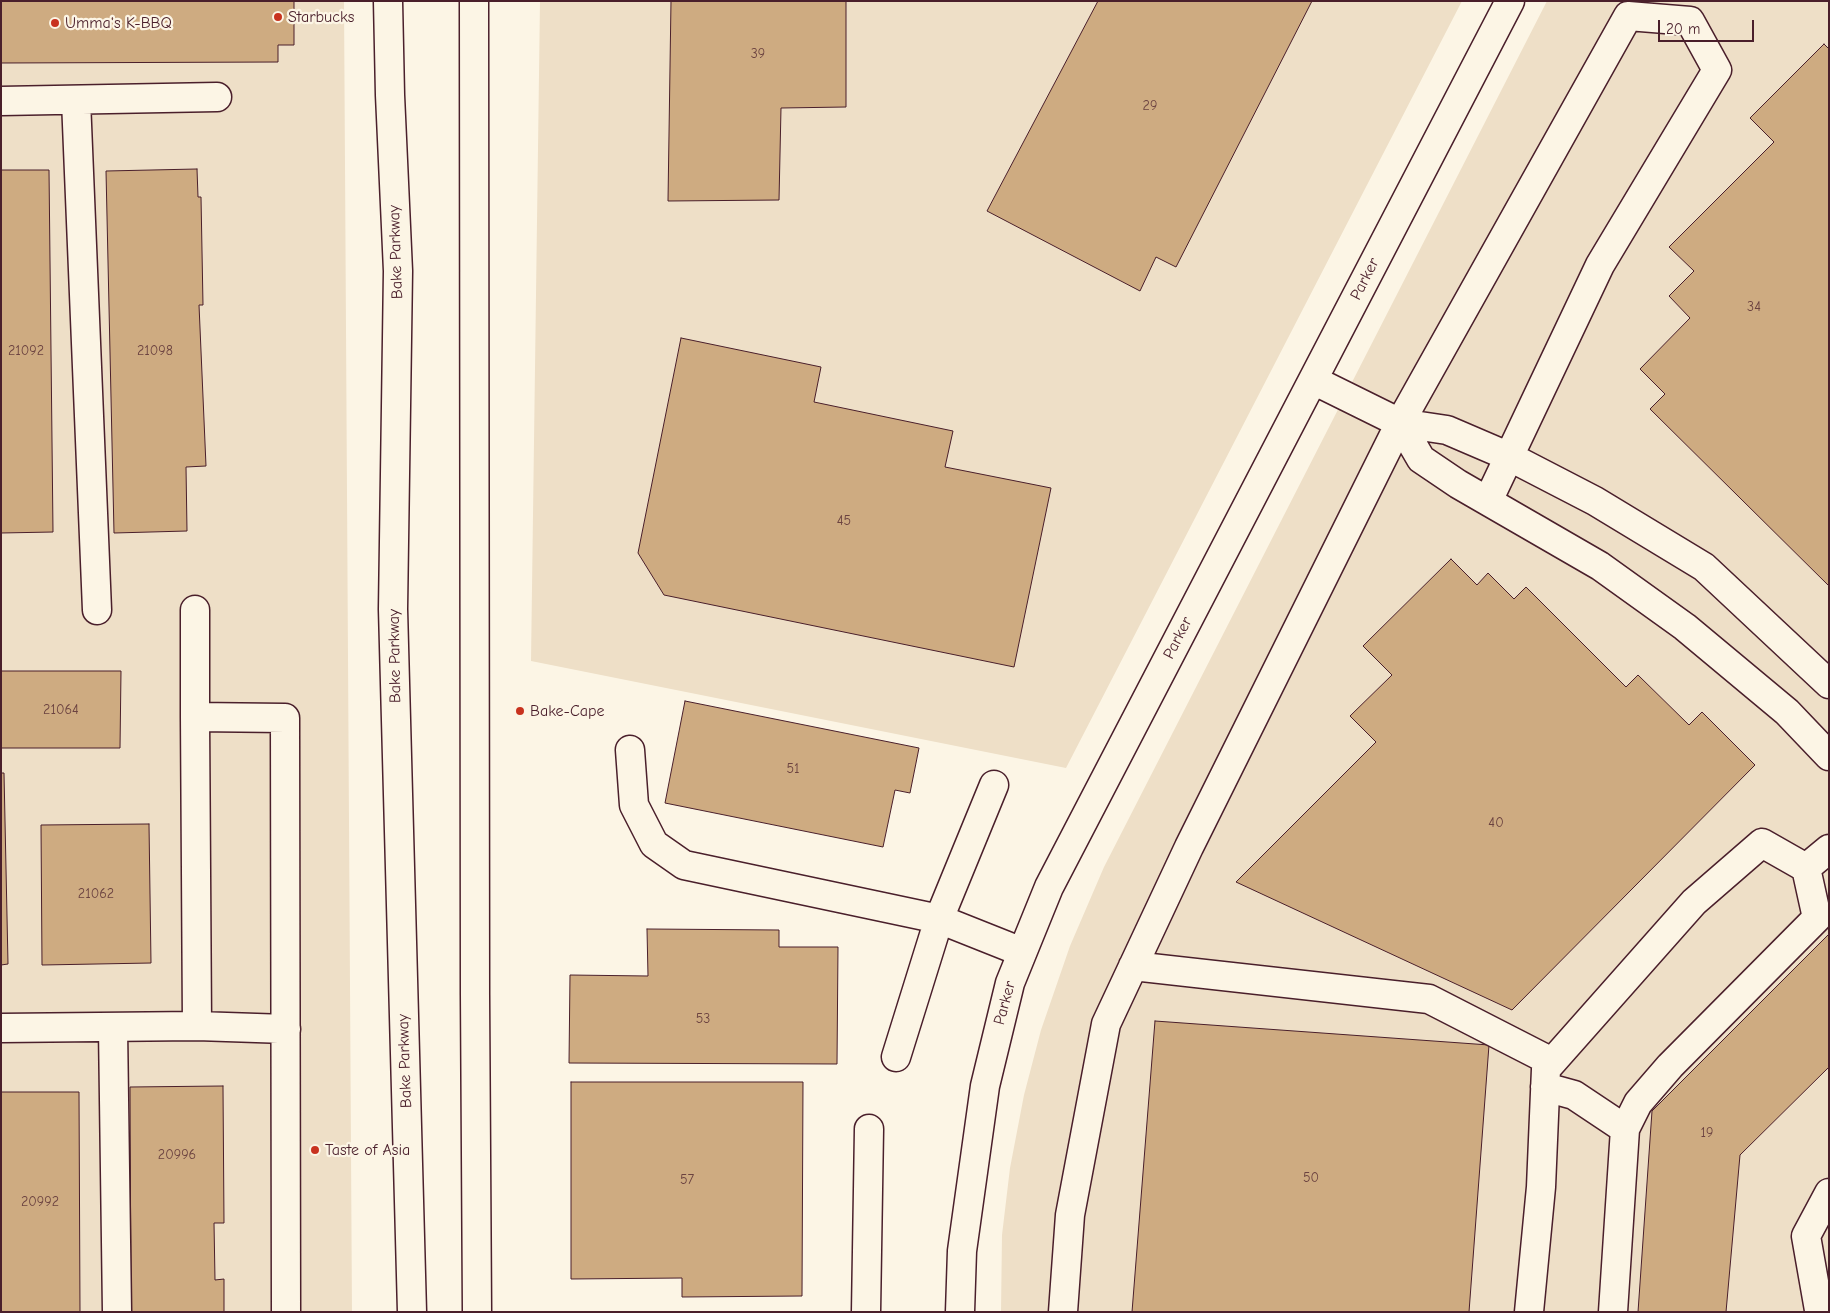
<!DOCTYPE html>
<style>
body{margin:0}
#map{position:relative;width:1830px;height:1313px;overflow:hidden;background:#fcf5e5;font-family:"Comic Neue",sans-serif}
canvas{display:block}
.frame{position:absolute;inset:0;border:2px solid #4a1f2b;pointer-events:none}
.scale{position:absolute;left:1658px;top:20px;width:96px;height:22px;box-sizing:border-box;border:2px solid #4a1f2b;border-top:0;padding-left:6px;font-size:15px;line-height:18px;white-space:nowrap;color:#4a1f2b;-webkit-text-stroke:4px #fcf5e5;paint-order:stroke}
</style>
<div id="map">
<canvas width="1830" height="1313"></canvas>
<div class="frame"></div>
<div class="scale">20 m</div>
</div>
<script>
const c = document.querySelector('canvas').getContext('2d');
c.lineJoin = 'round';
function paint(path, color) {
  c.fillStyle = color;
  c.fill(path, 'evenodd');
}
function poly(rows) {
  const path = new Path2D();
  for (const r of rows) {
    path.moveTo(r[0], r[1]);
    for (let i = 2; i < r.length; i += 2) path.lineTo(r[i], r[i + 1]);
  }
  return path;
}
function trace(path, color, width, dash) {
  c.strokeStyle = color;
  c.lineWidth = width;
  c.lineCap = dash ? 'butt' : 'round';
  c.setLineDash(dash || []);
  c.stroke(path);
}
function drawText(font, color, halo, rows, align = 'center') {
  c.font = font + ' "Comic Neue",sans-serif';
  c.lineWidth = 4.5;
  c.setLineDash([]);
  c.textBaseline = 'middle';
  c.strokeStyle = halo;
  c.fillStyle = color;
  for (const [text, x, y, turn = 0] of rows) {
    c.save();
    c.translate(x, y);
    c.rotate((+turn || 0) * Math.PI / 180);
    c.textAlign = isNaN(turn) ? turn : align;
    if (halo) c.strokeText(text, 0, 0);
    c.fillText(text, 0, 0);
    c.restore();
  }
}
paint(poly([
 [1,1,344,1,352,1312,1,1312],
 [540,1,1462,1,1066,768,531,661],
 [1547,1,1829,1,1829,1312,1001,1312,1002,1235,1010,1168,1024,1095,1041,1030,1070,946,1104,867]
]), '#eedfc7');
const building = poly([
 [1,1,294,1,294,45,278,45,278,62,1,63,1,1],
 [671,1,846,1,846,107,781,108,779,200,668,201,671,1],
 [1098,1,1312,1,1176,267,1156,257,1140,291,987,211,1098,1],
 [1824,44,1829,49,1829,586,1650,409,1665,394,1640,369,1690,318,1669,296,1694,271,1669,247,1774,142,1750,118,1824,44],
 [197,169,198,197,201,197,203,305,199,305,206,466,186,467,187,531,114,533,106,171,197,169],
 [1,170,49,170,53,532,1,533,1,170],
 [681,338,821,367,814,402,953,431,945,467,1051,488,1014,667,664,595,638,553,681,338],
 [1451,559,1477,585,1488,573,1514,599,1526,587,1626,687,1638,675,1689,725,1702,712,1755,765,1512,1010,1236,882,1376,742,1350,716,1392,675,1363,646,1451,559],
 [1,671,121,671,120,748,1,748,1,671],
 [685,701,919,748,910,793,895,790,883,847,665,803,685,701],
 [1,773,4,773,8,964,1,965,1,773],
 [149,824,151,963,42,965,41,825,149,824],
 [647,929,779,930,779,947,838,947,837,1064,569,1063,570,975,648,976,647,929],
 [1829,934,1829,1067,1740,1155,1726,1312,1638,1312,1652,1111,1829,934],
 [1155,1021,1489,1045,1469,1312,1132,1312,1155,1021],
 [571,1082,803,1082,802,1296,682,1297,682,1278,571,1279,571,1082],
 [223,1086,224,1223,214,1223,215,1280,224,1279,224,1312,131,1312,130,1087,223,1086],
 [1,1092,79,1092,80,1312,1,1312,1,1092]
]);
paint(building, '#ceab81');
trace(building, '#4a1f2b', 1);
const minor = poly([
 [76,100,97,610],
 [1,101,217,97],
 [1313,380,1400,423,1447,430,1510,457,1595,501,1704,567,1829,684],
 [1400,423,1421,459,1458,484,1600,566,1685,627,1787,712,1829,756],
 [195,610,195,717,285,718,286,1312],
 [630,750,634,805,654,844,684,865,939,919,1022,952],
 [1133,966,1429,999,1552,1062],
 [197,1026,286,1029],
 [1,1028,197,1026,195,717],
 [113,1028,117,1312],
 [896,1057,939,919,994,785],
 [1545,1087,1574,1095,1625,1129,1613,1312],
 [1625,1129,1638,1103,1670,1066,1817,918,1806,868],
 [866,1312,869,1129],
 [960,1312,962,1251,985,1086,1010,983,1049,887,1510,1],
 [1063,1312,1070,1215,1106,1024,1189,847,1400,423,1628,16,1690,21,1717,70,1600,265,1488,501],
 [1529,1312,1541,1187,1546,1069,1694,902,1762,843,1806,868,1829,849],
 [1821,1312,1819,1310,1806,1236,1829,1193]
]);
const major = poly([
 [388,1,390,95,398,271,393,609,412,1312],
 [474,1,475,995,477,1312]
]);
trace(minor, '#4a1f2b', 31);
trace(major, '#4a1f2b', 31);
trace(minor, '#fcf5e5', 28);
trace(major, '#fcf5e5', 28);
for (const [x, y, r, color] of [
 [278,17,5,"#c8321e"],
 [55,23,5,"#c8321e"],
 [520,711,5,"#c8321e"],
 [315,1150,5,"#c8321e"]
]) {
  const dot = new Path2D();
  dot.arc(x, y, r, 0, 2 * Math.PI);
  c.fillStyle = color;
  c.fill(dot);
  trace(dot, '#fcf5e5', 2);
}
drawText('14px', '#6b4240', null, [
 ["39",758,54],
 ["29",1150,106],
 ["34",1754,307],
 ["21092",26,351],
 ["21098",155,351],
 ["45",844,521],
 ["21064",61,710],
 ["51",793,769],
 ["40",1496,823],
 ["21062",96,894],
 ["53",703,1019],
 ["19",1707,1133],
 ["20996",177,1155],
 ["50",1311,1178],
 ["57",687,1180],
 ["20992",40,1202]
]);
drawText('16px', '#4a1f2b', '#fcf5e5', [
 ["Starbucks",288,17],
 ["Umma's K-BBQ",65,23],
 ["Bake-Cape",530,711],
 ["Taste of Asia",325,1150]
], 'left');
drawText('16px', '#4a1f2b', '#fcf5e5', [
 ["Bake Parkway",396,252,-92],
 ["Parker",1365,279,-63],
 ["Parker",1178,638,-63],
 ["Bake Parkway",395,656,-91],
 ["Parker",1005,1003,-75],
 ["Bake Parkway",405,1061,-92]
]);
</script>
